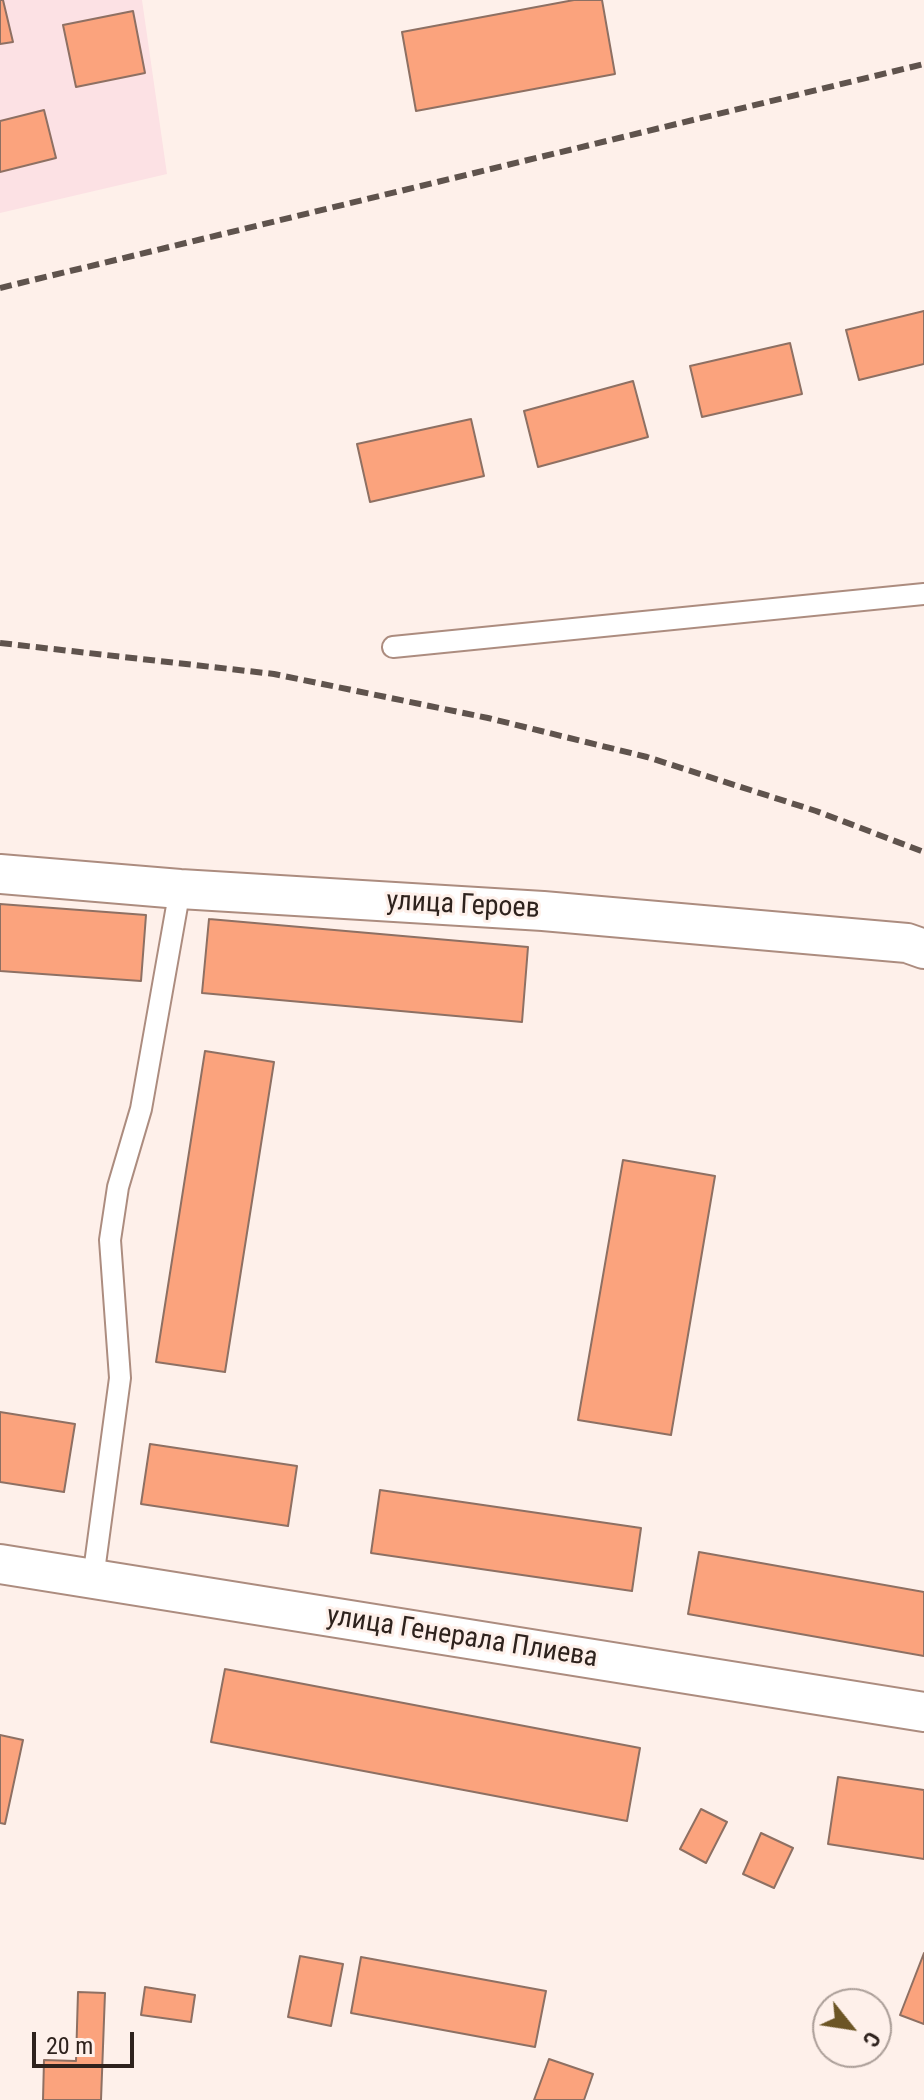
<!DOCTYPE html>
<meta charset="utf-8">
<style>
body{margin:0}
#map{position:relative;width:924px;height:2100px;overflow:hidden;background:#fef0ea;font-family:"Roboto Condensed",sans-serif}
canvas{display:block}
.north{position:absolute;left:812px;top:1988px;width:80px;height:80px;box-sizing:border-box;background:#fef0ea;border:2px solid #ab9e98;border-radius:50%;rotate:120deg;font-size:22px;font-weight:700;line-height:32px;text-align:center;color:#2e221d}
.north::after{content:'';display:block;margin:auto;width:28px;height:36px;background:#6c5525;clip-path:polygon(50% 0,100% 100%,50% 72%,0 100%)}
.scale{position:absolute;left:32px;top:2032px;width:102px;height:36px;box-sizing:border-box;border:4px solid #2e221d;border-top:0;padding-left:10px;font-size:24px;line-height:28px;white-space:nowrap;color:#2e221d;-webkit-text-stroke:6px #fef0ea;paint-order:stroke}
</style>
<div id="map">
<canvas width="924" height="2100"></canvas>
<div class="north">С</div>
<div class="scale">20 m</div>
</div>
<script>
const c = document.querySelector('canvas').getContext('2d');
c.lineJoin = 'round';
function paint(path, color) {
  c.fillStyle = color;
  c.fill(path, 'evenodd');
}
function poly(rows) {
  const path = new Path2D();
  for (const r of rows) {
    path.moveTo(r[0], r[1]);
    for (let i = 2; i < r.length; i += 2) path.lineTo(r[i], r[i + 1]);
  }
  return path;
}
function trace(path, color, width, dash) {
  c.strokeStyle = color;
  c.lineWidth = width;
  c.lineCap = dash ? 'butt' : 'round';
  c.setLineDash(dash || []);
  c.stroke(path);
}
function drawText(font, color, halo, rows, align = 'center') {
  c.font = font + ' "Roboto Condensed",sans-serif';
  c.lineWidth = 6;
  c.setLineDash([]);
  c.textBaseline = 'middle';
  c.strokeStyle = halo;
  c.fillStyle = color;
  for (const [text, x, y, turn = 0] of rows) {
    c.save();
    c.translate(x, y);
    c.rotate((+turn || 0) * Math.PI / 180);
    c.textAlign = isNaN(turn) ? turn : align;
    if (halo) c.strokeText(text, 0, 0);
    c.fillText(text, 0, 0);
    c.restore();
  }
}
paint(poly([
 [0,0,142,0,167,174,0,213]
]), '#fce1e4');
const building = poly([
 [0,0,3,0,13,42,0,44,0,0],
 [574,0,602,0,615,74,416,111,402,32,574,0],
 [133,11,145,73,76,87,63,25,133,11],
 [44,110,56,158,0,172,0,121,44,110],
 [924,311,924,364,859,380,846,330,924,311],
 [790,343,802,394,702,417,690,366,790,343],
 [633,381,648,437,538,467,524,411,633,381],
 [471,419,484,476,370,502,357,444,471,419],
 [0,904,146,915,141,981,0,971,0,904],
 [209,919,528,947,522,1022,202,993,209,919],
 [205,1051,274,1062,225,1372,156,1362,205,1051],
 [623,1160,715,1176,671,1435,578,1420,623,1160],
 [0,1412,75,1424,64,1492,0,1482,0,1412],
 [150,1444,297,1466,288,1526,141,1504,150,1444],
 [380,1490,641,1528,632,1591,371,1553,380,1490],
 [699,1552,924,1592,924,1656,688,1614,699,1552],
 [225,1669,640,1748,627,1821,211,1742,225,1669],
 [0,1735,23,1740,5,1824,0,1823,0,1735],
 [838,1777,924,1790,924,1859,828,1844,838,1777],
 [701,1809,727,1822,706,1863,680,1849,701,1809],
 [761,1833,793,1848,774,1888,743,1874,761,1833],
 [924,1953,924,2024,900,2015,924,1953],
 [300,1956,343,1964,331,2026,288,2017,300,1956],
 [361,1957,546,1991,535,2047,351,2013,361,1957],
 [145,1987,195,1995,191,2022,141,2015,145,1987],
 [78,1992,105,1993,101,2100,43,2100,44,2060,76,2061,78,1992],
 [549,2059,593,2074,584,2100,534,2100,549,2059]
]);
paint(building, '#fba37d');
trace(building, '#8e7063', 2);
const service = poly([
 [393,647,924,594],
 [93,1579,120,1378,110,1240,118,1187,141,1109,180,889]
]);
const minor = poly([
 [0,874,180,889,543,911,907,943,924,949],
 [0,1564,924,1712]
]);
trace(service, '#ac8c7f', 24);
trace(minor, '#ac8c7f', 42);
trace(service, '#fff', 20);
trace(minor, '#fff', 38);
trace(poly([
 [0,288,924,64],
 [0,643,274,674,488,718,647,757,816,811,924,852]
]), '#5f534d', 6, [12, 6]);
drawText('28px', '#2e221d', '#fef0ea', [
 ["улица Героев",463,906,3],
 ["улица Генерала Плиева",462,1638,9]
]);
</script>
